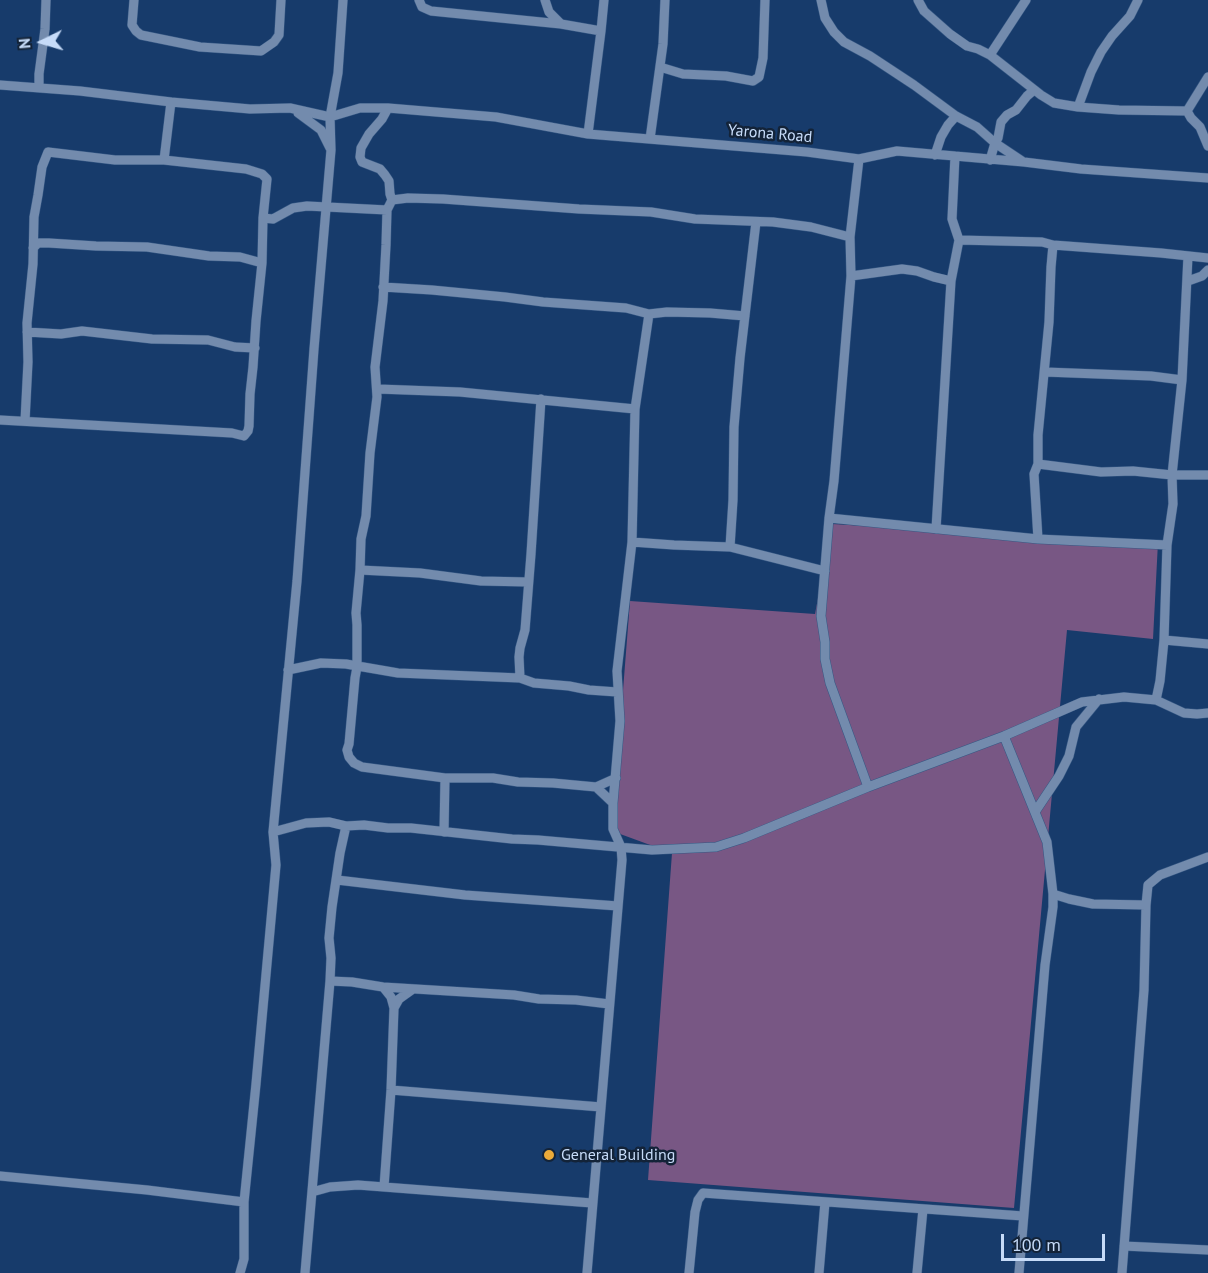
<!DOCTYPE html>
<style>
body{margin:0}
#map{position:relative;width:1208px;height:1273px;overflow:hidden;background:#173b6b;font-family:"PT Sans",sans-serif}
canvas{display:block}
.north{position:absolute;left:12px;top:12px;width:60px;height:60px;-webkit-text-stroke:4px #132338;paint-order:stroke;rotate:265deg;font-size:16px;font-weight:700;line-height:24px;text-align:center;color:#c6dbf8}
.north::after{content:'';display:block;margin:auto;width:21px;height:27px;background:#c6dbf8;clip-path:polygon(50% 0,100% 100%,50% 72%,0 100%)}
.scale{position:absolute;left:1001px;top:1234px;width:104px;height:27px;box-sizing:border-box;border:3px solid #c6dbf8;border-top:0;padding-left:8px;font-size:18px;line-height:21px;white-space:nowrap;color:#c6dbf8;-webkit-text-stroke:4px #132338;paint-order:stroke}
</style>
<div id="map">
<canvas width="1208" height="1273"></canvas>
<div class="north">N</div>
<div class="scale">100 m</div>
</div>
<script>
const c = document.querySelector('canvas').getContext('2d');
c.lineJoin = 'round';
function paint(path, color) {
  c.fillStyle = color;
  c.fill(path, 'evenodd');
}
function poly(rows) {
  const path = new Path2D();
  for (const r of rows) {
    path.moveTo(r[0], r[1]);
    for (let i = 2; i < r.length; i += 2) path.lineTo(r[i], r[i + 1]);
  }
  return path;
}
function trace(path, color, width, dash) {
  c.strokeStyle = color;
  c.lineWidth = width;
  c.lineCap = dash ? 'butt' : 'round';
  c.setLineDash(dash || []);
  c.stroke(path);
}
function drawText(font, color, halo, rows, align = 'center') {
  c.font = font + ' "PT Sans",sans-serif';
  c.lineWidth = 5;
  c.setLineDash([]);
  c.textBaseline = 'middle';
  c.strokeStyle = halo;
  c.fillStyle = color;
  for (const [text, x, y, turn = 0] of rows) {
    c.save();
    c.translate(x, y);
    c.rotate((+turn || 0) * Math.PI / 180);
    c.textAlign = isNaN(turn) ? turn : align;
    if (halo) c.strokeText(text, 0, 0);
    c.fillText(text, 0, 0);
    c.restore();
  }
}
paint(poly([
 [832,524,1158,542,1153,639,1067,630,1014,1208,648,1180,672,853,612,831,630,601,815,614]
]), '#785784');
const minor = poly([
 [134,0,132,25,136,31,141,35,200,47,261,51,274,42,279,35,281,0],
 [419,0,422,7,431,11,561,24,601,31],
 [545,0,549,12,561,24],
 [821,0,825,18,834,32,844,42,870,56,914,85,956,116,977,127,995,143,1022,161],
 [918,0,924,11,950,34,967,46,978,49,990,55,1041,95,1054,103,1078,107,1119,110,1187,111],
 [990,55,1026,0],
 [660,67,683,74,726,76,753,81,759,77,763,58,765,0],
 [0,85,80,91,171,102,250,109,290,108,330,117,360,108,388,108,496,117,588,134,807,152,859,159,897,151,1024,162,1081,169,1208,178],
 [39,87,39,74,45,29,46,0],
 [1078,107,1091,72,1101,52,1112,36,1130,16,1138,0],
 [388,108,382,119,369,134,361,148,360,157,362,162,380,169,385,175,389,181,390,194,392,200],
 [1187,111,1191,118,1200,127,1208,146],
 [1187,111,1208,77],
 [298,113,321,130,330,148],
 [588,134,601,31,604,0],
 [650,139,663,44,665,0],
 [935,155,941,137,948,125,956,116],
 [859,159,850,237,851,276,834,481,829,518,821,616,825,642,825,659,830,683,868,787],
 [164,160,171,102],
 [990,160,995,143,998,138,1001,122,1007,115,1016,110,1027,96,1034,90],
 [387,210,392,200,408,198,443,199,579,209,651,212,695,219,773,222,811,227,850,237],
 [263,218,273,219,293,208,307,206,387,210,386,245,383,301,375,367,377,397,370,453,366,516,361,539,360,570,356,613,357,625,357,667,355,678,349,744,347,750,349,757,354,763,362,767,445,778,493,778,518,782,553,783,596,787,616,778],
 [959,240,1042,242,1053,245,1161,253,1208,258],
 [33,248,38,243,49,243,96,246,147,247,209,256,240,257,262,263],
 [851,276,902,269,917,271,934,277,951,281],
 [1188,281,1202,276,1208,270],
 [383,287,432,290,505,297,543,302,626,308,649,314,667,312,710,313,745,316],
 [27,332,61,334,82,331,152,339,208,340,235,347,255,348],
 [1045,372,1151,376,1182,380],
 [378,389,460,392,635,409],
 [0,420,232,433,244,436,248,431,249,426,250,394,253,367,256,321,262,263,263,218,267,179,262,174,246,169,164,160,115,160,48,152,42,167,38,195,34,217,33,264,27,323,28,362,25,421],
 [1038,464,1101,472,1133,471,1172,475,1208,475],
 [829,518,1038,539,1167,545],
 [936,529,951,281,959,240,952,219,955,156],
 [1038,539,1034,474,1038,464,1038,435,1049,322,1051,267,1053,245],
 [632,542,674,545,730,547,825,571],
 [730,547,733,500,734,427,740,358,756,222],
 [360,570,420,573,481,581,528,582],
 [1164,640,1208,644],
 [288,670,321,663,346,664,398,673,520,678,534,683,569,686,589,690,617,692],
 [520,678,519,657,520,648,525,630,531,554,541,399],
 [1156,700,1160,681,1164,640,1167,545,1173,504,1172,475,1182,380,1188,256],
 [1004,736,1047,842,1053,894,1053,907,1045,965,1019,1273],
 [596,787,613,803],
 [1035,812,1059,776,1069,756,1076,727,1099,699],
 [273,832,306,823,329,822,346,826,364,825,388,828,411,828,512,839,538,840,652,850,716,847,744,838,868,787,1004,736,1082,702,1124,697,1156,700,1184,713,1197,714,1208,713],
 [444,832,445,778],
 [337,880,465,895,618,906],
 [1053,894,1069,899,1093,904,1146,905],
 [330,981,352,982,383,987,514,995,539,999,576,1000,609,1004],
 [383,987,391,997,394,1008,391,1090,384,1187],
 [394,1008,399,999,413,989],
 [391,1090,601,1107],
 [0,1176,147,1190,244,1202],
 [312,1192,330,1187,358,1185,592,1203],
 [1124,1246,1208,1250],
 [240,1273,244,1259,244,1202,256,1084,276,865,273,832,297,581,314,349,331,150,330,117,338,73,343,0],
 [305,1273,330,981,331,958,329,938,332,907,340,853,346,826],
 [587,1273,622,860,621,847,613,829,613,803,620,721,617,671,632,542,635,409,649,314],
 [689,1273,695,1212,698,1200,703,1193,1023,1216],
 [819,1273,825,1202],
 [917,1273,923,1209],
 [1122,1273,1144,990,1146,905,1148,885,1160,875,1208,857]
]);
trace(minor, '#365884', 10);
trace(minor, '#738bad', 9);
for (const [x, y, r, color] of [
 [549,1155,6,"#ebaa39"]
]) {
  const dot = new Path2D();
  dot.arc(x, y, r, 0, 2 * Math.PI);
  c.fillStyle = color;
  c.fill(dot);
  trace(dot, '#132338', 2);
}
drawText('16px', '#c6dbf8', '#132338', [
 ["Yarona Road",770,134,5]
]);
drawText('16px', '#c6dbf8', '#132338', [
 ["General Building",561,1155]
], 'left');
</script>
